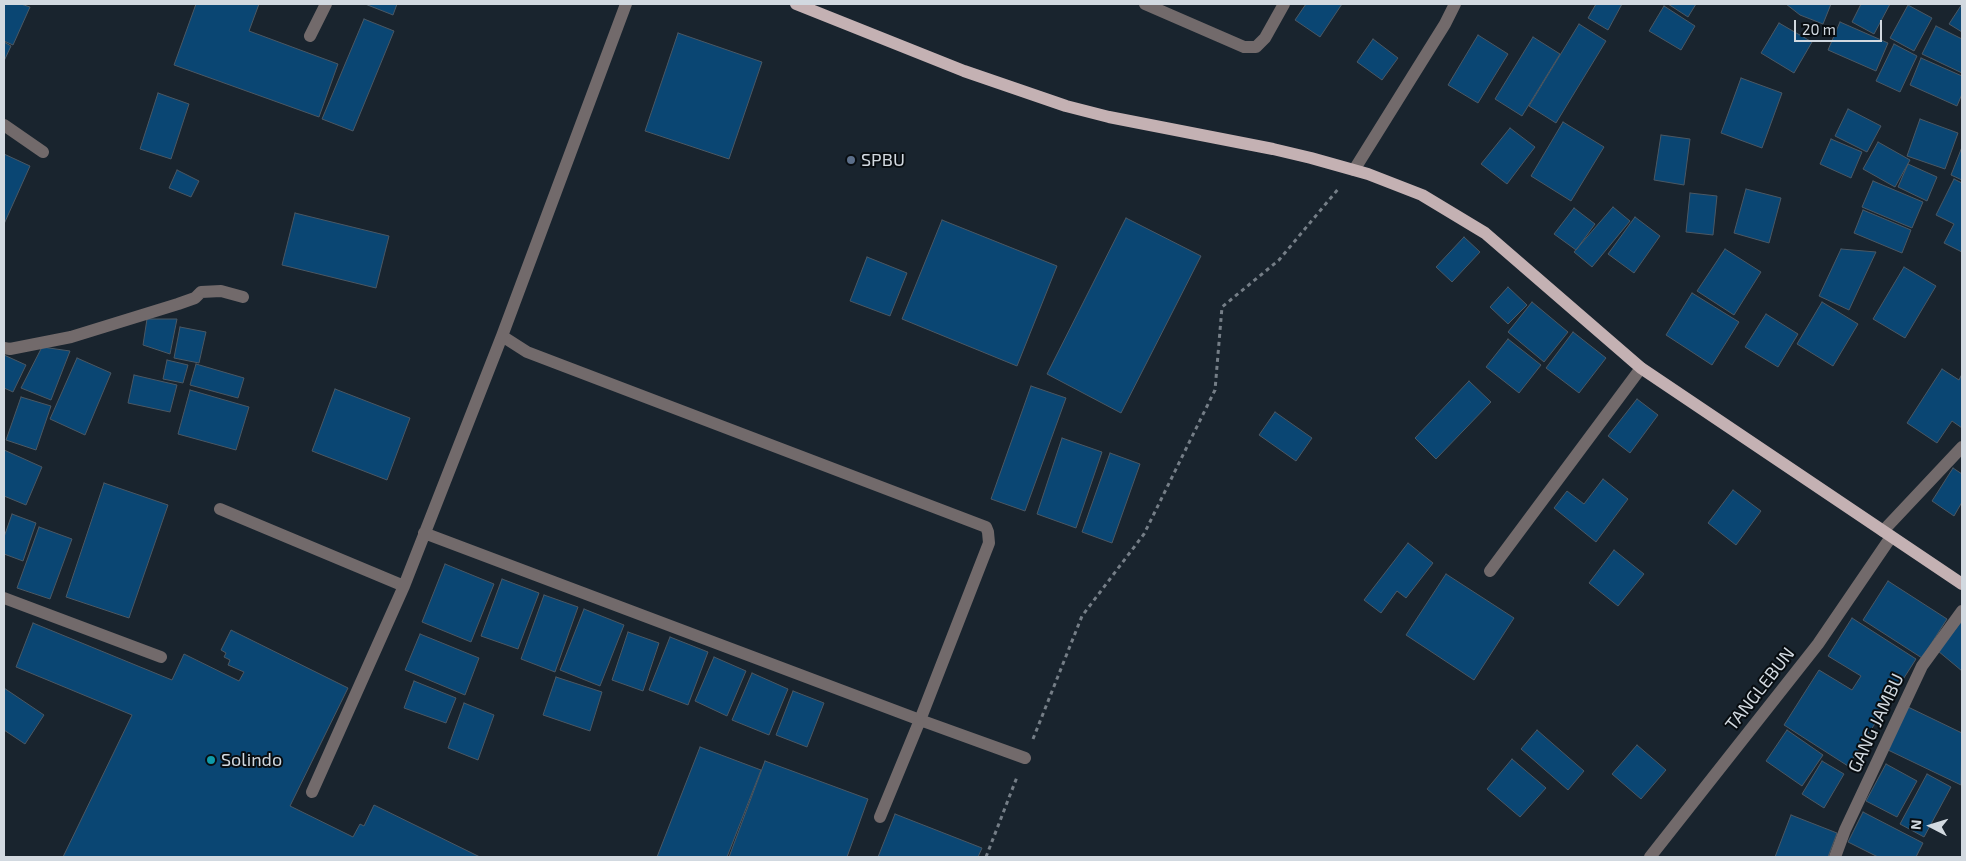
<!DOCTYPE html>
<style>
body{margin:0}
#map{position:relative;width:1966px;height:861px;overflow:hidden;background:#19242e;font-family:"Exo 2",sans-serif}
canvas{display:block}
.frame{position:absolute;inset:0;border:5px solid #d2d9e0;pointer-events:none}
.north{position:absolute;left:1906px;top:801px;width:50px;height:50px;-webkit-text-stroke:4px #080d11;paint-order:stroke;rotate:275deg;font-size:14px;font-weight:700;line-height:20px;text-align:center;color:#d2d9e0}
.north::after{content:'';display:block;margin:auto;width:18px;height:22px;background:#d2d9e0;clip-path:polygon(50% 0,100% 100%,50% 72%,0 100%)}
.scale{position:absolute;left:1794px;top:20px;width:88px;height:22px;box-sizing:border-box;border:2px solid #d2d9e0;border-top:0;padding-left:6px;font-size:15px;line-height:18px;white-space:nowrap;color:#d2d9e0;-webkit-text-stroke:4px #080d11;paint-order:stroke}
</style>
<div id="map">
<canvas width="1966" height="861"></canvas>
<div class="frame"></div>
<div class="north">N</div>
<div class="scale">20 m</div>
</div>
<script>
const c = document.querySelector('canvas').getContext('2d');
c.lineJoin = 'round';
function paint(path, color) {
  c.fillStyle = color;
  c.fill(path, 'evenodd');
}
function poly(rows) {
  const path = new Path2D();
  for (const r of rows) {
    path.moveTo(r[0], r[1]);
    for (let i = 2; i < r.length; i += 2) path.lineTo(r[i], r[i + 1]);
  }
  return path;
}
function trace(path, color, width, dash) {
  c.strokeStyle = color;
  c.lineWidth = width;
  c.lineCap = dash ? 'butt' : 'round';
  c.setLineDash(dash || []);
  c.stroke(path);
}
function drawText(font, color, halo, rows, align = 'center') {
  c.font = font + ' "Exo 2",sans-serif';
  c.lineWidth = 4;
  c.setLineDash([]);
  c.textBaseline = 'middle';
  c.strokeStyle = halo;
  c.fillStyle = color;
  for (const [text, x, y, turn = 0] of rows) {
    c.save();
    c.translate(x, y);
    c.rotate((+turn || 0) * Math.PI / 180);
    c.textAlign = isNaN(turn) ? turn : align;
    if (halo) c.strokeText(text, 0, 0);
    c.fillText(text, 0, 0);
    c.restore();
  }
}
const building = poly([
 [4,4,21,4,30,7,13,45,4,41,4,4],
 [196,4,259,4,249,31,338,64,319,117,174,65,196,4],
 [365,4,397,4,393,15,365,4],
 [1306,4,1342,4,1320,37,1295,20,1306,4],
 [1596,4,1622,4,1608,30,1588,18,1596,4],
 [1668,4,1696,4,1688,17,1668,4],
 [1786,4,1831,4,1823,24,1800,15,1786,4],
 [1861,4,1890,4,1874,34,1852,22,1861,4],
 [1962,4,1962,32,1949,24,1962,4],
 [1908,5,1932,18,1914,51,1890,38,1908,5],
 [1664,6,1695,26,1681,50,1649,31,1664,6],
 [364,19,394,31,353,131,322,119,364,19],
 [1840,22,1888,43,1876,71,1828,50,1840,22],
 [1779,23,1812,42,1794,73,1761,53,1779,23],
 [1579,24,1606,41,1556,123,1529,106,1579,24],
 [1936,26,1962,39,1962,73,1922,54,1936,26],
 [678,33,762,62,729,159,645,131,678,33],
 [1478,35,1508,54,1478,103,1448,85,1478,35],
 [1533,37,1560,54,1522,116,1495,99,1533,37],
 [1373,39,1398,58,1382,80,1357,62,1373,39],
 [4,42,11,46,4,61,4,42],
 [1894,44,1917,56,1900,92,1876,81,1894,44],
 [1921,58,1962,76,1962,94,1957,106,1910,85,1921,58],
 [1741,78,1782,93,1762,148,1721,133,1741,78],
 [158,93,189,104,171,159,140,149,158,93],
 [1848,109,1881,126,1867,152,1835,136,1848,109],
 [1920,119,1958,133,1945,169,1907,156,1920,119],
 [1563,122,1604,147,1571,201,1531,176,1563,122],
 [1510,128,1535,147,1507,184,1481,164,1510,128],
 [1661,135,1690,139,1684,185,1654,180,1661,135],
 [1831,139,1862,152,1851,178,1820,164,1831,139],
 [1878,142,1910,160,1895,187,1863,169,1878,142],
 [1962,147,1962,180,1951,175,1962,147],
 [4,154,30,166,4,224,4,154],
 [1908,164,1937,177,1927,201,1898,187,1908,164],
 [177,170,199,181,191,197,169,188,177,170],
 [1954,179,1962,183,1962,252,1944,243,1954,224,1936,215,1954,179],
 [1873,181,1923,202,1912,228,1862,207,1873,181],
 [1746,189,1781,198,1769,243,1734,233,1746,189],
 [1690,193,1717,196,1713,235,1686,232,1690,193],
 [1613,207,1630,221,1592,267,1574,252,1613,207],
 [1574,208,1595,224,1576,250,1554,234,1574,208],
 [1863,210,1911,230,1902,253,1854,233,1863,210],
 [295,213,389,236,376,288,282,265,295,213],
 [1635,217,1660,236,1634,273,1608,254,1635,217],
 [1126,218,1201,256,1121,413,1047,374,1126,218],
 [942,220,1057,266,1017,366,902,319,942,220],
 [1464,237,1480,252,1452,282,1436,267,1464,237],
 [1725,249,1761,272,1734,315,1697,291,1725,249],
 [1841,249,1876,252,1849,310,1819,296,1841,249],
 [867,257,907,273,890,316,850,301,867,257],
 [1904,267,1936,286,1905,338,1873,319,1904,267],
 [1508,287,1527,305,1508,324,1490,307,1508,287],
 [1692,293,1739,322,1712,365,1666,335,1692,293],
 [1532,302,1568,332,1544,362,1508,332,1532,302],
 [1822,302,1858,324,1833,366,1797,344,1822,302],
 [1766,314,1798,334,1778,367,1745,347,1766,314],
 [147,319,177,319,170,354,143,345,147,319],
 [180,327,206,332,199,363,174,358,180,327],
 [1573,332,1606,358,1579,393,1546,368,1573,332],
 [1508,339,1541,365,1519,393,1486,367,1508,339],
 [42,347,70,351,51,400,21,388,42,347],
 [4,355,26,365,13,392,4,388,4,355],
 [77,358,111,373,85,435,50,419,77,358],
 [167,360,188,365,183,383,163,379,167,360],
 [196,364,244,378,238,398,190,385,196,364],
 [1942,369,1959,380,1962,374,1962,428,1952,421,1937,443,1907,423,1942,369],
 [134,375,177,385,170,412,128,403,134,375],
 [1469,381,1491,402,1436,459,1415,438,1469,381],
 [1031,386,1066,398,1025,511,991,499,1031,386],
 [335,389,410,418,387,480,312,451,335,389],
 [190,390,249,407,236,450,178,434,190,390],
 [21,397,51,406,36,450,6,440,21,397],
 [1637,399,1658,415,1630,453,1608,436,1637,399],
 [1275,412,1312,438,1296,461,1259,435,1275,412],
 [1062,438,1102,452,1076,528,1037,514,1062,438],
 [4,450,42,467,26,505,4,496,4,450],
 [1110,453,1140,464,1112,543,1082,532,1110,453],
 [1953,468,1962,474,1962,502,1954,516,1932,501,1953,468],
 [1603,479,1628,499,1596,542,1554,508,1567,491,1584,504,1603,479],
 [104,483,168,505,129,618,66,597,104,483],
 [1733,490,1761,511,1736,545,1708,523,1733,490],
 [12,514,36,523,23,561,4,554,4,537,12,514],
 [39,527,72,539,50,599,17,588,39,527],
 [1408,543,1433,563,1406,598,1397,591,1381,613,1364,600,1408,543],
 [1614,550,1644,574,1618,606,1589,583,1614,550],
 [445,564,494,584,471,642,422,622,445,564],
 [1446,574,1514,618,1474,680,1406,635,1446,574],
 [502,579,539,593,518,649,481,636,502,579],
 [1888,581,1947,619,1922,658,1863,620,1888,581],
 [544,595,578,607,555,672,521,659,544,595],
 [584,609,624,625,600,686,560,670,584,609],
 [1852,618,1916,659,1848,766,1784,725,1819,670,1852,690,1861,676,1828,656,1852,618],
 [1962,621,1962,671,1938,651,1962,621],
 [33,623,172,680,184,654,239,681,244,672,228,665,230,660,224,657,226,653,221,650,231,630,348,688,290,806,353,837,360,824,364,826,374,805,480,857,63,857,132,715,16,667,33,623],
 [628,632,659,643,643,691,612,680,628,632],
 [420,634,479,658,465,695,405,670,420,634],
 [670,637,708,652,688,705,649,690,670,637],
 [714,657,746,671,727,716,695,701,714,657],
 [752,673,788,689,769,735,732,720,752,673],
 [556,677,602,692,590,731,543,715,556,677],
 [414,681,456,698,446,723,404,708,414,681],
 [4,688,44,715,25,744,4,730,4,688],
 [793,691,824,703,807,747,776,735,793,691],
 [464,703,494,715,478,760,448,748,464,703],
 [1908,707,1962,733,1961,785,1888,750,1908,707],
 [1537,730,1584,771,1568,790,1521,749,1537,730],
 [1787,730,1823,755,1802,786,1766,761,1787,730],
 [1637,745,1666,770,1641,799,1612,774,1637,745],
 [700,747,761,770,727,857,657,857,700,747],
 [1512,759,1546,788,1520,817,1487,789,1512,759],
 [765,761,868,799,847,857,729,857,765,761],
 [1822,761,1844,774,1824,808,1802,794,1822,761],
 [1886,764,1917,781,1897,817,1866,801,1886,764],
 [1927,774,1951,787,1924,837,1900,824,1927,774],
 [1863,812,1923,843,1916,857,1878,857,1848,842,1863,812],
 [895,814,982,848,978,857,878,857,895,814],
 [1791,815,1837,833,1828,857,1775,857,1791,815]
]);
paint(building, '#0a4673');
trace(building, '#4b5864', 1);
trace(poly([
 [1033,739,1082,616,1144,534,1215,390,1222,307,1279,260,1339,188],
 [986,857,1017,777]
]), '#757e87', 3, [4, 4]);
trace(poly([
 [1145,4,1244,47,1256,47,1265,38,1284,4],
 [310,36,326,4],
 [4,125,43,152],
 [1354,170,1445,24,1455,4],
 [502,336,527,352,986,527,988,532,989,543,920,720,880,817],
 [4,348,10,349,71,337,178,304,195,298,201,292,221,291,243,297],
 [220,509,404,586],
 [1883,531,1962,447],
 [424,533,920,720,1025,758],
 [1490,571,1641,368],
 [4,598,161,657],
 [312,792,404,586,502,336,626,4],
 [1650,857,1818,644,1891,537],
 [1835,857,1845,830,1922,666,1962,611]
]), '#726a6b', 12);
trace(poly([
 [796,4,964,71,1066,106,1109,117,1273,149,1311,158,1368,174,1422,195,1485,233,1641,368,1962,584]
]), '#c4b1b3', 12);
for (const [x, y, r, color] of [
 [851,160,5,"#5c6f8a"],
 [211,760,5,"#0f9aa8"]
]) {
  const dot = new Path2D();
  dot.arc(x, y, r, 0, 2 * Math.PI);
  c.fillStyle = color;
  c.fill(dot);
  trace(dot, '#080d11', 2);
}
drawText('18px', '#d2d9e0', '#080d11', [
 ["SPBU",861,160],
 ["Solindo",221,760]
], 'left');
drawText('18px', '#d2d9e0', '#080d11', [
 ["TANGLEBUN",1760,689,-52],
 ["GANG JAMBU",1876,723,-65]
]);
</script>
